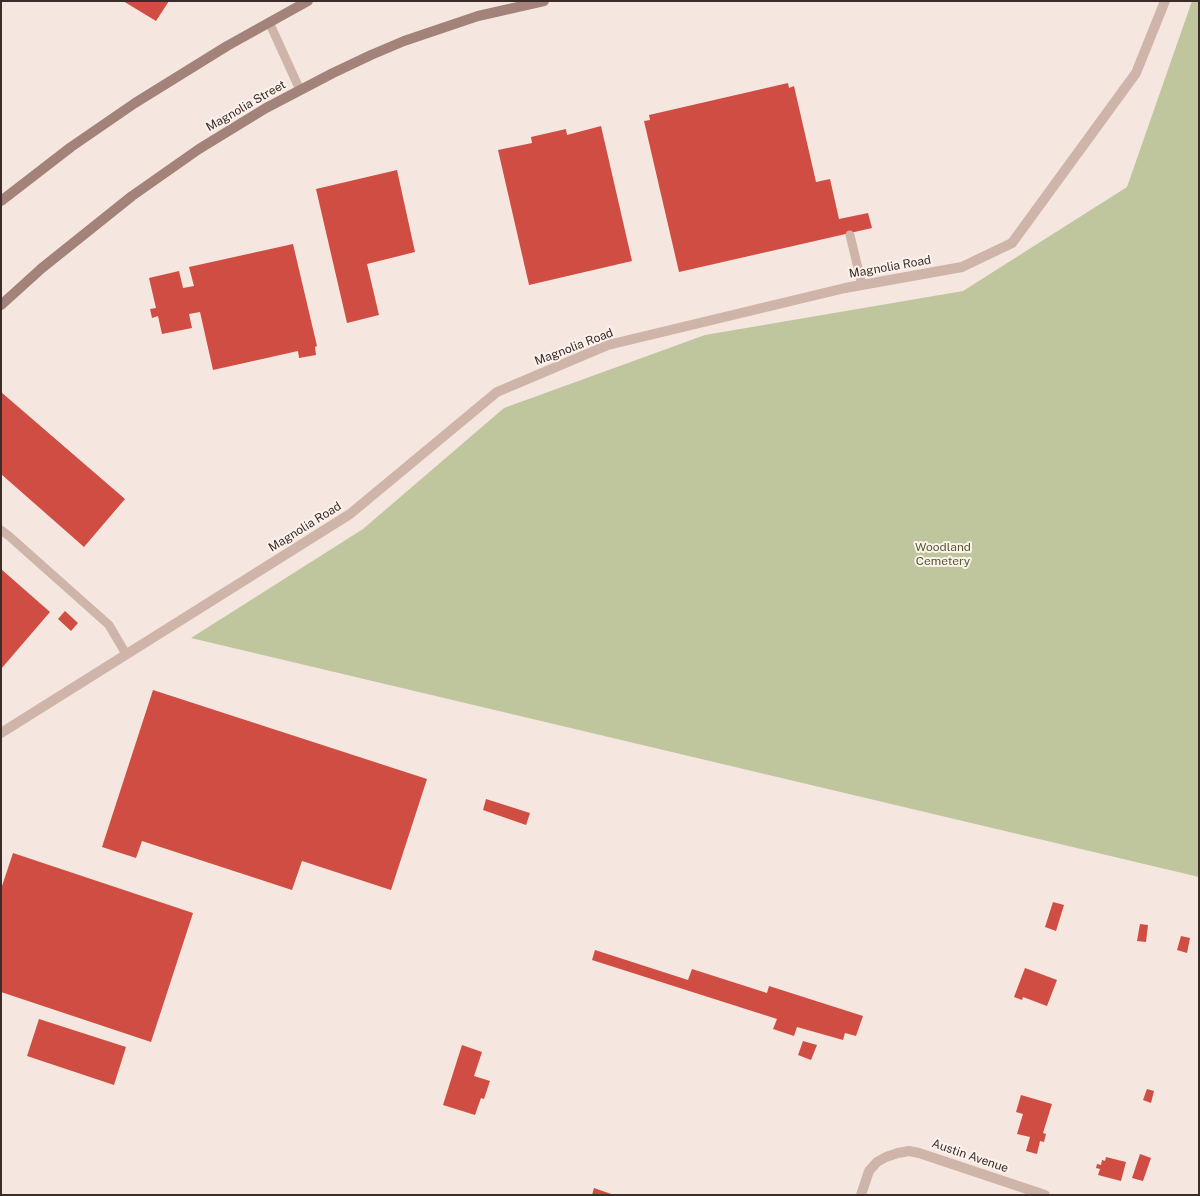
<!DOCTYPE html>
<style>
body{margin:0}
#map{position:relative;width:1200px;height:1196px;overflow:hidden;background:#f5e7df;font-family:"Public Sans",sans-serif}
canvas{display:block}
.frame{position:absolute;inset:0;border:2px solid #3b2c2a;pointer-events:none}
</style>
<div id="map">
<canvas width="1200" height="1196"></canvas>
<div class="frame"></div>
</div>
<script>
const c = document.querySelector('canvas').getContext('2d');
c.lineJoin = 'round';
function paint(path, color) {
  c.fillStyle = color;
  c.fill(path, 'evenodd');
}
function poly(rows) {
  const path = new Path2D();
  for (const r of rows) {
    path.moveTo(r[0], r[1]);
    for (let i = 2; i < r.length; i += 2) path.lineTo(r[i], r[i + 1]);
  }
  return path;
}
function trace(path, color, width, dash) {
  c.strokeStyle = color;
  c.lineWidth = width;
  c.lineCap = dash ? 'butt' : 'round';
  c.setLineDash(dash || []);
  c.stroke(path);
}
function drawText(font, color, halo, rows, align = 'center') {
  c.font = font + ' "Public Sans",sans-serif';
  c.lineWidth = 4;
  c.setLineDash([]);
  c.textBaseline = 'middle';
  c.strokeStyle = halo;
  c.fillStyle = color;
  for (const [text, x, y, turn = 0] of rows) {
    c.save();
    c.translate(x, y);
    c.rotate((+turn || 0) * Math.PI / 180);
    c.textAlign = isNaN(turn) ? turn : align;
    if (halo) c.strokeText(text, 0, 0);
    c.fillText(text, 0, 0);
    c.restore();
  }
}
paint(poly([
 [1192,1,1199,1,1199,877,191,638,363,529,504,408,705,335,963,291,1127,187]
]), '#bfc69d');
paint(poly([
 [123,1,169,1,156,21],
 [788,83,789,88,794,86,816,182,830,179,839,219,868,213,872,228,679,272,644,121,650,120,649,115],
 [601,126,632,261,529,285,498,150,532,143,531,137,566,129,567,135],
 [397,170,415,252,367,264,379,315,347,323,316,189],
 [293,244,317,346,315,347,316,355,299,358,298,351,213,370,200,312,189,314,192,328,162,334,158,316,152,318,150,309,156,308,149,278,179,271,183,288,194,286,189,267],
 [1,392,125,499,84,547,1,474],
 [1,569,50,612,1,669],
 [65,611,78,623,71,631,58,619],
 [153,690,427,779,391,890,302,861,292,890,142,841,136,858,102,847],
 [486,799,530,813,526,825,483,810],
 [13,853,193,913,151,1042,1,992,1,889],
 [1053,902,1064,905,1056,931,1045,927],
 [1140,924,1148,925,1146,942,1137,941],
 [1181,936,1190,938,1187,953,1177,950],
 [595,950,688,980,692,969,767,993,769,986,863,1016,856,1036,845,1033,843,1040,797,1027,794,1036,773,1029,777,1019,592,960],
 [1025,968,1057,980,1047,1006,1023,997,1022,1000,1014,997],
 [39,1019,126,1047,114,1085,27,1056],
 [803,1041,817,1045,811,1060,798,1055],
 [462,1045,482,1052,474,1076,490,1081,484,1099,481,1098,475,1115,443,1105],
 [1147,1089,1154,1091,1151,1103,1143,1100],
 [1021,1095,1052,1104,1043,1133,1046,1134,1044,1142,1040,1141,1037,1154,1026,1151,1030,1137,1017,1134,1023,1114,1016,1112],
 [1140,1154,1151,1158,1143,1181,1132,1178],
 [1106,1157,1126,1162,1121,1181,1098,1175,1100,1169,1096,1168,1097,1164,1101,1165,1102,1160,1105,1161],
 [594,1188,614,1195,592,1195]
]), '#cf4d43');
trace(poly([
 [269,22,300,90],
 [850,235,862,285],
 [1,530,9,536,109,625,126,654]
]), '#cfb4a9', 9);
trace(poly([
 [1,733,350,514,497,392,608,345,845,288,962,267,1012,243,1136,73,1165,1],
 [861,1195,869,1171,877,1162,886,1157,898,1153,909,1151,919,1153,1045,1195]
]), '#cfb4a9', 10);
trace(poly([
 [1,201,71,147,135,103,227,46,308,1],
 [1,305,42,268,132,196,199,149,266,108,333,73,371,55,404,41,478,16,544,1]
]), '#a3827a', 10);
drawText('12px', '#3b2c2a', '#fcf2ec', [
 ["Magnolia Street",246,106,-30],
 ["Magnolia Road",890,267,-10],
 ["Magnolia Road",574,347,-21],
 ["Magnolia Road",305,527,-32],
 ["Austin Avenue",970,1156,19]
]);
drawText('12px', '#525c2b', '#fcf2ec', [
 ["Woodland",943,547],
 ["Cemetery",943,561]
]);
</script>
